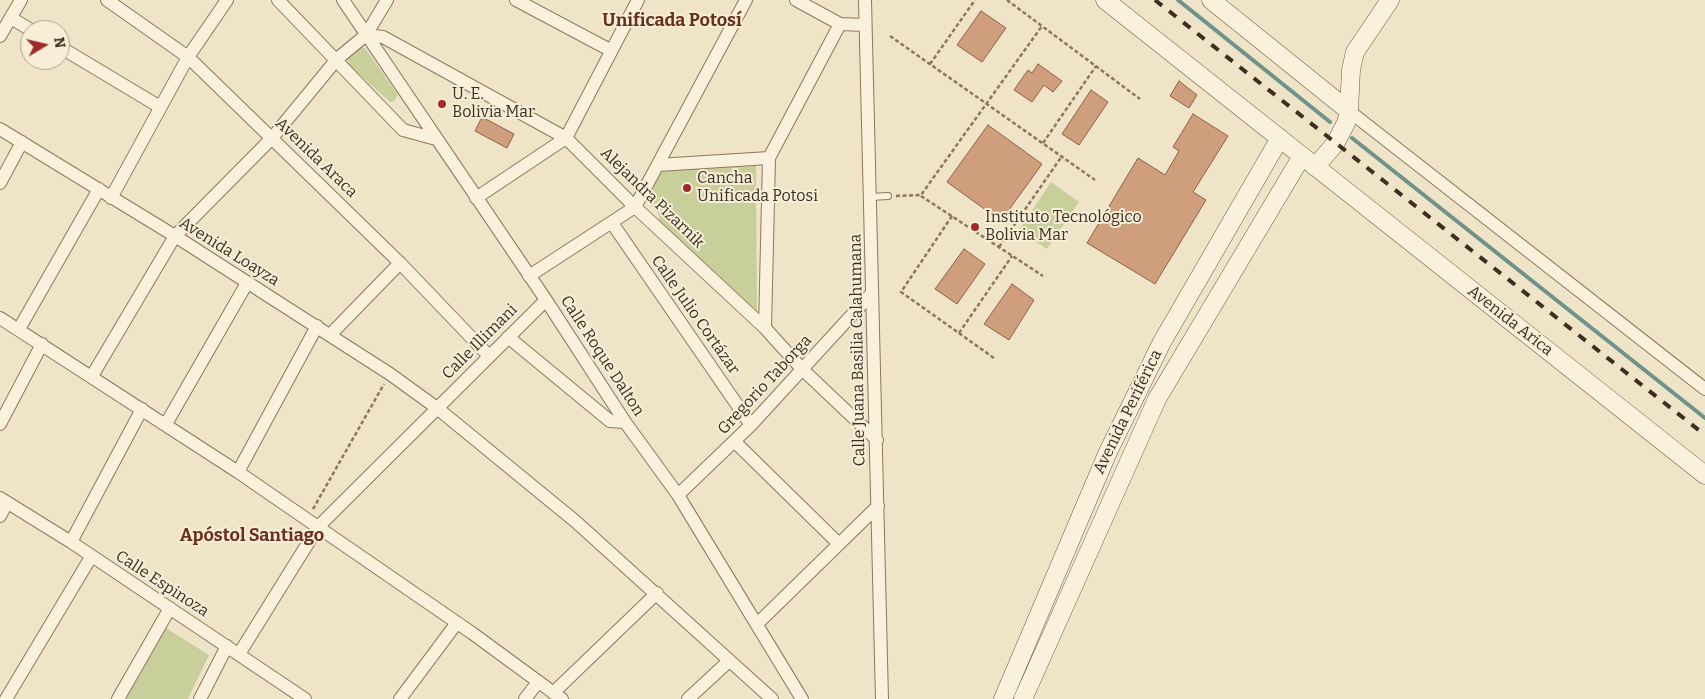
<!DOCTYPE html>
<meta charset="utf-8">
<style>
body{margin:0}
#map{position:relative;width:1705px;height:699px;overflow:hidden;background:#f0e4c8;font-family:Bitter,serif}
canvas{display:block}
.north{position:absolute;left:20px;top:20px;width:50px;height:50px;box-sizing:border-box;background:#f7eed8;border:1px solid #ada18e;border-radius:50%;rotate:81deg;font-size:14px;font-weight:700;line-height:20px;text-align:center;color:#3d2e20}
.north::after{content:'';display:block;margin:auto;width:18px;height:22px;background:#9e2a2b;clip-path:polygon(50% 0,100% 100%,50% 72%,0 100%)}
</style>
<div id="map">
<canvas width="1705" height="699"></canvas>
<div class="north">N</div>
</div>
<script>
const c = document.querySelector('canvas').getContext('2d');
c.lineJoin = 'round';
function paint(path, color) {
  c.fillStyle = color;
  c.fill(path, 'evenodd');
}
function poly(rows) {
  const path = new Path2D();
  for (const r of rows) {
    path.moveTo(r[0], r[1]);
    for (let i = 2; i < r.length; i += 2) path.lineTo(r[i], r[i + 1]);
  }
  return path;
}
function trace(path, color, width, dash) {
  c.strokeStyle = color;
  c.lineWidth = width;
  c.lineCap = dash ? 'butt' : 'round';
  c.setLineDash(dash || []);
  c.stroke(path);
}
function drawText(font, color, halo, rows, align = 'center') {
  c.font = font + ' Bitter,serif';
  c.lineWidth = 4;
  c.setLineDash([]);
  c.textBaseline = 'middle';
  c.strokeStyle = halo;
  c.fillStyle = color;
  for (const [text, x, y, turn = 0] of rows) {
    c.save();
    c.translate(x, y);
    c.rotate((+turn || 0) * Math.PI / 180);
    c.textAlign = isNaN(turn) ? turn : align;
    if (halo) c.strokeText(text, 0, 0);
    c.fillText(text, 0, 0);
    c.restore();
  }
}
paint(poly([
 [360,47,365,48,398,95,394,101,390,102,348,64,348,57],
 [756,165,757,311,662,230,658,213,649,204,659,168],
 [1051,182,1079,202,1047,249,1019,230],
 [166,628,209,655,188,699,126,699]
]), '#c9cf9b');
trace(poly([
 [1178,0,1330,122],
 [1352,138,1705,418]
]), '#6f938a', 4);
const building = poly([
 [981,11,1006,28,982,62,957,45,981,11],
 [1038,64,1062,81,1053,92,1044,85,1032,102,1014,90,1028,70,1032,73,1038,64],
 [1179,81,1197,95,1189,108,1170,96,1179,81],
 [1091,90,1108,102,1079,145,1062,134,1091,90],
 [1193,114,1228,136,1193,192,1206,200,1155,284,1087,243,1138,158,1165,175,1179,151,1173,147,1193,114],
 [482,117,514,134,507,148,475,131,482,117],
 [988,125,1042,164,1001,221,947,182,988,125],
 [964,249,985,264,957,304,935,289,964,249],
 [1012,284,1034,300,1009,340,984,324,1012,284]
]);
paint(building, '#cf9f7d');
trace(building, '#8d5f41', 1);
const lane = poly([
 [871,197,888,196]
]);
const street = poly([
 [107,0,188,57,400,263,488,355],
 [278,0,403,130,436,139],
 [343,0,546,300,625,422,678,495,802,699],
 [516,0,610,50],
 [796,0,840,24,865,25],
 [865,0,882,699],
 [11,18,31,30],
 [366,35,383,37,566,138,635,207,765,328,802,369,877,440],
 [0,36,21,0],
 [60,47,160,107],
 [1349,111,1705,389],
 [0,129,175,236,390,374,437,408,575,521,772,699],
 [658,165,769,158],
 [0,183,22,142],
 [111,198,188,57,227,0],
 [476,198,566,138,638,0],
 [612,223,751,425],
 [529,276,635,207,746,0],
 [0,318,238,472,472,633,562,699],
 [765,328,769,158,840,24],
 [19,329,99,189],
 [330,335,400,263],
 [508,337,610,421,625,422],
 [92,376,175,236,272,138,337,59,366,35,387,0],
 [0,424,42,344],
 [166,424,247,283],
 [735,442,838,543],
 [238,472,317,326],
 [678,495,751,425,872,293],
 [0,498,71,542,305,699],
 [0,516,7,503],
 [71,542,142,409],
 [757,624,878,506],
 [239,654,318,527,546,300],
 [553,693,657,593],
 [6,699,91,557],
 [118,699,170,608],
 [200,699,227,646],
 [400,699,456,624],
 [525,699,538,682],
 [688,699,729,661]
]);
const secondary = poly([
 [1105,0,1705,475],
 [1211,0,1349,111],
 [1315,167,1335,144,1346,123,1349,111,1351,70,1355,52,1390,0],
 [1003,699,1108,452,1162,342,1280,138],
 [1023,699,1157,399,1302,156]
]);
trace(lane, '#8d765c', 8);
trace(street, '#8d765c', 14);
trace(secondary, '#6f573f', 19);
trace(poly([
 [1007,0,1140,99],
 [890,36,1095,180],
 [930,64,975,0],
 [1043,143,1096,66],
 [896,196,921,195,1042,26],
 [921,196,1043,276],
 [952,216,901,292,994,358],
 [999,247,1062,156],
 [959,333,1012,256],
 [313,509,384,384]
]), '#8d765c', 2.5, [4, 2.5]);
trace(lane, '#faf1dc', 6);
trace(street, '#faf1dc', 12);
trace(secondary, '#faf1dc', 18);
trace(poly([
 [1155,0,1705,435]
]), '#3d2e20', 4, [9, 9]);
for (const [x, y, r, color] of [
 [442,104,5,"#9e2a2b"],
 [687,188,5,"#9e2a2b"],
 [975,227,5,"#9e2a2b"]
]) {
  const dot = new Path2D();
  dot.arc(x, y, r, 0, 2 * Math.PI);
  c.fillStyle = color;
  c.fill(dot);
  trace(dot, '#f7eed8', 2);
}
drawText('16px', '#3d2e20', '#f7eed8', [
 ["U. E.",452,95],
 ["Bolivia Mar",452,113],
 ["Cancha",697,179],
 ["Unificada Potosi",697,197],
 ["Instituto Tecnológico",985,218],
 ["Bolivia Mar",985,236]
], 'left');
drawText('16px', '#3d2e20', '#f7eed8', [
 ["Avenida Araca",316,158,44],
 ["Alejandra Pizarnik",652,198,44],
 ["Avenida Loayza",229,252,32],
 ["Calle Julio Cortázar",695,315,55],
 ["Avenida Arica",1510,321,38],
 ["Calle Illimani",480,342,-45],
 ["Calle Juana Basilia Calahumana",858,350,-91],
 ["Calle Roque Dalton",602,356,57],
 ["Gregorio Taborga",765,385,-47],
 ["Avenida Periférica",1128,412,-64],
 ["Calle Espinoza",162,584,33]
]);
drawText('bold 18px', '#6b2e1e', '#f7eed8', [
 ["Unificada Potosí",672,21],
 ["Apóstol Santiago",252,536]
]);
</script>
